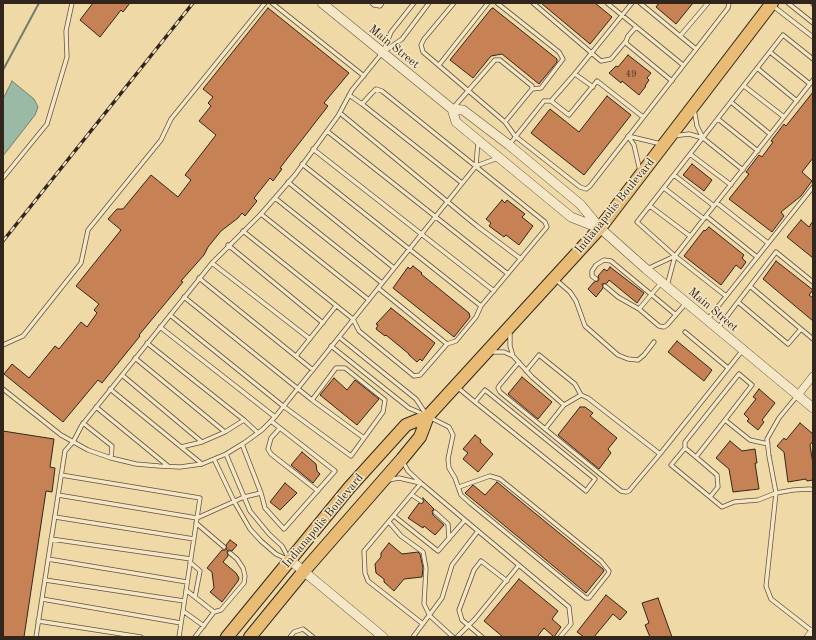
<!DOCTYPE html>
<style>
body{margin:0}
#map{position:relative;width:816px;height:640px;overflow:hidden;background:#efd9a7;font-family:"Old Standard TT",serif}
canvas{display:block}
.frame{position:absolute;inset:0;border:4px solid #32261c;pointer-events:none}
</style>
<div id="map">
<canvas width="816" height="640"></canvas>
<div class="frame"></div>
</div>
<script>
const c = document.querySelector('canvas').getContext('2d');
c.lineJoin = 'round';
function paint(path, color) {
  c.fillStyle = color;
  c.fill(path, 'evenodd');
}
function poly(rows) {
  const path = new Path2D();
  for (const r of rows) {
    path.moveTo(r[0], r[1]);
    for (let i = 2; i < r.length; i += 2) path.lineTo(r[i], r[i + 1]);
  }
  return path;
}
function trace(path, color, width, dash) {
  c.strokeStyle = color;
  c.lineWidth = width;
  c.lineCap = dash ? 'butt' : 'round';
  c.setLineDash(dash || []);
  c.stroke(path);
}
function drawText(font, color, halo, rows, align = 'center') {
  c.font = font + ' "Old Standard TT",serif';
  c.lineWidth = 3;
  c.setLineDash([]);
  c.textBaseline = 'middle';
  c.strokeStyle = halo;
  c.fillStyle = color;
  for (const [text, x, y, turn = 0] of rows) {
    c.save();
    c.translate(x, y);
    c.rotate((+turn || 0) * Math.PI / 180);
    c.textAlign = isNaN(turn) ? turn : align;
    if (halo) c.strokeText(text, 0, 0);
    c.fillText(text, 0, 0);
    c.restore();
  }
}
const water = poly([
 [12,81,34,99,38,107,35,115,3,156,3,99,12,81]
]);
paint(water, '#9abaa5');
trace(water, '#707f6e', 1);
trace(poly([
 [3,70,39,3]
]), '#707f6e', 2);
const building = poly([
 [93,3,130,3,123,12,121,10,100,37,80,20,93,3],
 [541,3,595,3,612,17,590,44,541,3],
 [659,3,693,3,676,24,656,7,659,3],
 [268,8,349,73,324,103,328,106,280,168,282,169,273,181,270,178,254,198,257,201,245,216,242,213,238,218,221,231,208,247,204,255,181,281,183,282,139,335,140,336,102,383,98,380,63,422,4,374,12,364,29,378,55,346,59,349,81,322,87,327,97,313,94,310,99,304,76,286,121,230,108,219,117,209,123,209,151,175,178,197,191,180,185,175,216,135,199,121,211,106,208,103,213,97,203,89,268,8],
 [493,8,557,59,557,62,539,84,502,54,491,56,473,78,450,60,491,9,493,8],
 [628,55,651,73,647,78,649,80,645,86,646,86,639,95,622,81,621,83,609,73,616,66,618,67,628,55],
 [813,92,813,158,802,172,812,181,801,196,781,212,784,216,772,232,729,199,749,174,746,172,759,155,762,157,773,142,771,141,784,124,786,126,813,92],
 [607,96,631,115,584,175,531,133,550,109,579,132,607,96],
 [692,164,712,180,704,191,683,175,692,164],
 [502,200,505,203,507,200,525,214,522,217,533,226,519,245,506,235,504,237,489,226,491,223,486,219,502,200],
 [801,220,809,227,813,221,813,258,787,237,801,220],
 [709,227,744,255,742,258,746,262,741,269,736,265,721,285,684,256,704,230,705,231,709,227],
 [776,261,813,290,809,295,813,298,813,321,763,279,776,261],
 [413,266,422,273,421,274,469,313,470,317,454,337,393,288,408,267,410,269,413,266],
 [610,267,644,293,637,303,609,280,607,283,602,284,603,288,596,297,588,289,594,282,598,281,599,279,598,276,604,269,607,271,610,267],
 [391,308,435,343,422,361,420,359,417,362,409,355,409,354,386,335,385,336,376,329,378,325,376,324,391,308],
 [677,341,712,370,704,381,668,352,677,341],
 [522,377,552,402,538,419,508,394,522,377],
 [334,378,347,390,355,380,379,399,357,425,320,395,334,378],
 [759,389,775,403,762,420,764,422,758,430,747,421,749,419,744,414,756,399,753,397,759,389],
 [580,407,585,407,593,413,590,416,617,438,608,449,611,453,599,469,558,435,580,407],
 [800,423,813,434,813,441,810,445,813,464,813,480,807,481,806,479,788,482,784,452,777,446,784,438,786,440,800,423],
 [3,431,54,439,50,467,55,468,52,492,46,491,24,637,3,637,3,431],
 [475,435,481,440,480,442,493,454,478,472,463,459,468,453,463,449,475,435],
 [730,441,742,451,755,449,757,463,755,463,759,489,733,492,729,469,716,458,730,441],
 [302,452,316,464,317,471,320,474,313,483,291,465,302,452],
 [497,482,603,569,604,571,586,593,465,493,473,485,485,495,497,482],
 [285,483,297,493,280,510,270,502,285,483],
 [423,498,434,509,432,511,433,515,444,525,435,535,424,526,423,528,408,518,419,503,423,503,423,498],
 [230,540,237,545,232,551,229,550,227,551,228,556,223,562,236,573,239,578,238,581,222,602,210,592,214,588,212,572,207,568,222,550,225,550,227,549,226,545,230,540],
 [389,543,402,554,418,552,420,554,423,568,422,577,404,579,394,591,384,582,384,579,376,573,375,564,381,557,381,553,389,543],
 [519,579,558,611,552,619,561,627,554,637,544,628,537,637,503,637,484,621,519,579],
 [606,595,627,612,620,620,613,614,594,637,584,637,577,632,606,595],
 [658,598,672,637,650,637,645,625,649,623,642,603,658,598]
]);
paint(building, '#c68254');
trace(building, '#32261c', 1);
const service = poly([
 [272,3,364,76],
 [372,3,374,5,380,6,382,3],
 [454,3,424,39,421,45,423,52,505,122,515,136,580,187,586,189,590,186,728,8,729,3],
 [497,3,559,52,563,59,541,88,532,89],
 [533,3,601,61,611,59,626,41],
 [607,3,683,65],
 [640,3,696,49],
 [788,3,813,23],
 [813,3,813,4],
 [773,6,813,37],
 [636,27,628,36,626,41,627,44,672,81],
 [680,36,708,3],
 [383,52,391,32,414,3],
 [770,52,810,84],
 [439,65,488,3],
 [757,68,797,101],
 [575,74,593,87],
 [744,86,784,117],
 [551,101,569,115,597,81,643,117],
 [731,102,770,134],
 [362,104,462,183],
 [454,107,495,60,500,60,532,86,532,89,505,122],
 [694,109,697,126,703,138],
 [340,113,477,226,521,259],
 [718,119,758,151],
 [327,131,508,274],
 [628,136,634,145,640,171],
 [628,136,661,144],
 [673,136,689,134,703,138,743,170],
 [509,145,544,101,551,101,572,77,632,3],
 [313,149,494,291],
 [690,154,731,185],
 [302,164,481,306],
 [476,166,478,141],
 [674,175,714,206],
 [3,178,47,124,67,57,66,31,72,3],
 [288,182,394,268],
 [664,188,704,219],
 [275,198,382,283],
 [717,203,768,243],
 [650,206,690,236],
 [261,214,369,300],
 [706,216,813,80],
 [243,231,353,319,359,331,414,376,420,375,447,344,456,341,476,317,481,306,547,227,545,222,382,91,376,89,371,94,362,104,349,95],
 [228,245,323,323],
 [212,263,310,339],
 [647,269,675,256],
 [199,278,313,370],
 [555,279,570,292,576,301,585,326,618,355,628,359,638,360,644,355,654,342],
 [596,279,592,276,592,271,596,265,604,260,611,261,676,315],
 [605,286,618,297,639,309,659,326,664,327,667,325,686,303],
 [667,286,675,256,706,216,757,257],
 [751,287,801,329],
 [378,288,447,344],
 [726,296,675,256,637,222,783,35,813,59],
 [738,302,788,344,801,329,813,339],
 [639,309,661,283],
 [170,315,283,406,351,456,383,412,385,400,345,368,336,368,312,400,184,297],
 [708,319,813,187],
 [160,327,275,417],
 [718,328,776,252,813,282],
 [510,331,510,346,513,356,532,377,564,405,581,395,588,398,660,454],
 [685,332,728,368],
 [339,337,416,399,426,414],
 [147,343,244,420],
 [3,345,23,336,81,263,88,230,161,140,171,119,265,3],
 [331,346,409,408,423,414],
 [491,352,504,352,513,356],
 [296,356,336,306],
 [135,358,225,432],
 [519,362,499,386,498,388,500,392,621,491,626,492,629,491,660,454,742,351],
 [526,371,539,355,575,384,581,395],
 [122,375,202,442],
 [457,387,475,402,485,390,595,479,586,491,475,402],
 [3,389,61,435,88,450,111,458,136,464,159,466,180,467,202,464,226,454,244,443,262,430,275,417,476,166,498,158],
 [110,389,202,464],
 [797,396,779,418,767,439,769,456,776,493,793,490,810,489,813,490],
 [312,400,364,438],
 [96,407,168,466],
 [429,417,449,427,453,435,448,459,449,468,455,478,461,495,470,503,586,598,589,598,608,574,609,571,601,561,500,479,490,476,459,487],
 [83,423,112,446,111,458],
 [280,428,271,438,268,449,271,454,318,491],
 [545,429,564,405],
 [242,444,261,493,265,508,284,529,335,471,271,421],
 [768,444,750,440,725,420,752,385,739,374,685,442,685,448,671,465,722,507,734,502,758,500,776,493,766,586,771,599,812,631],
 [181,447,202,442,225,432,244,420,258,433],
 [685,448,696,457],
 [226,454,250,511,269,534,282,546,288,557],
 [214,459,235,503,250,529,261,541,276,554,289,560],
 [403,462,408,471,421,483,478,531,452,565,442,598,413,637],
 [388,480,399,478,420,483],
 [421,483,364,551,365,573,368,581,423,624],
 [58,495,197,518,200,498,61,475],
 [412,495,421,501],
 [710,497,718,487,717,475,696,457,725,420],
 [435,512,448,524,449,539],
 [394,516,438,551,465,520],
 [55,517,194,539],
 [389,522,401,536,423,552,426,568,424,604,430,616,453,637],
 [196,523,224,547],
 [478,531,569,607,571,624,560,637],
 [51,539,191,559],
 [48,559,187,582],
 [190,562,200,571,195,597],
 [45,580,184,601],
 [186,590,214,612],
 [42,599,181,623],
 [183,611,204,626],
 [38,621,141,637],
 [36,637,65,451,73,442,82,425,212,263,261,214,295,175,338,116,352,90,382,53,402,39,429,3],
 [179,637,197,518,244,497,261,493],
 [195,637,214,612,221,610,244,583,245,576,243,568,237,559,230,553],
 [290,637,294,632,303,629,313,637],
 [457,637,475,619,519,565],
 [482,637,462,620,459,610,474,570,481,561,507,581]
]);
const minor = poly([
 [798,395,813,376],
 [808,637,813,631]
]);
const tertiary = poly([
 [322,3,452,109,456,122,571,217,599,228],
 [452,109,463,110,509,145,580,204,600,228,646,269,813,408],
 [290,560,383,637]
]);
const trunk = poly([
 [227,637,349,488,406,425,428,416],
 [250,637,304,571,402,459,420,437,428,416,600,228,772,3]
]);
trace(service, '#61533f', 5);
trace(minor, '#61533f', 8);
trace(tertiary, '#61533f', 10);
trace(trunk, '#32261c', 14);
trace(service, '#f5e6c6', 3.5);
trace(minor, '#f5e6c6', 7);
trace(tertiary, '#f5e6c6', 9);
trace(trunk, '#e8bc74', 12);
const rail = poly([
 [3,241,193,3]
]);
trace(rail, '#32261c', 3.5);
trace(rail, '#f5e6c6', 2, [6]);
drawText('10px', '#573d2a', null, [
 ["49",631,74]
]);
drawText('12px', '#32261c', '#f5e6c6', [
 ["Main Street",394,47,39],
 ["Indianapolis Boulevard",615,206,-51],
 ["Main Street",713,310,40],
 ["Indianapolis Boulevard",323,521,-50]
]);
</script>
